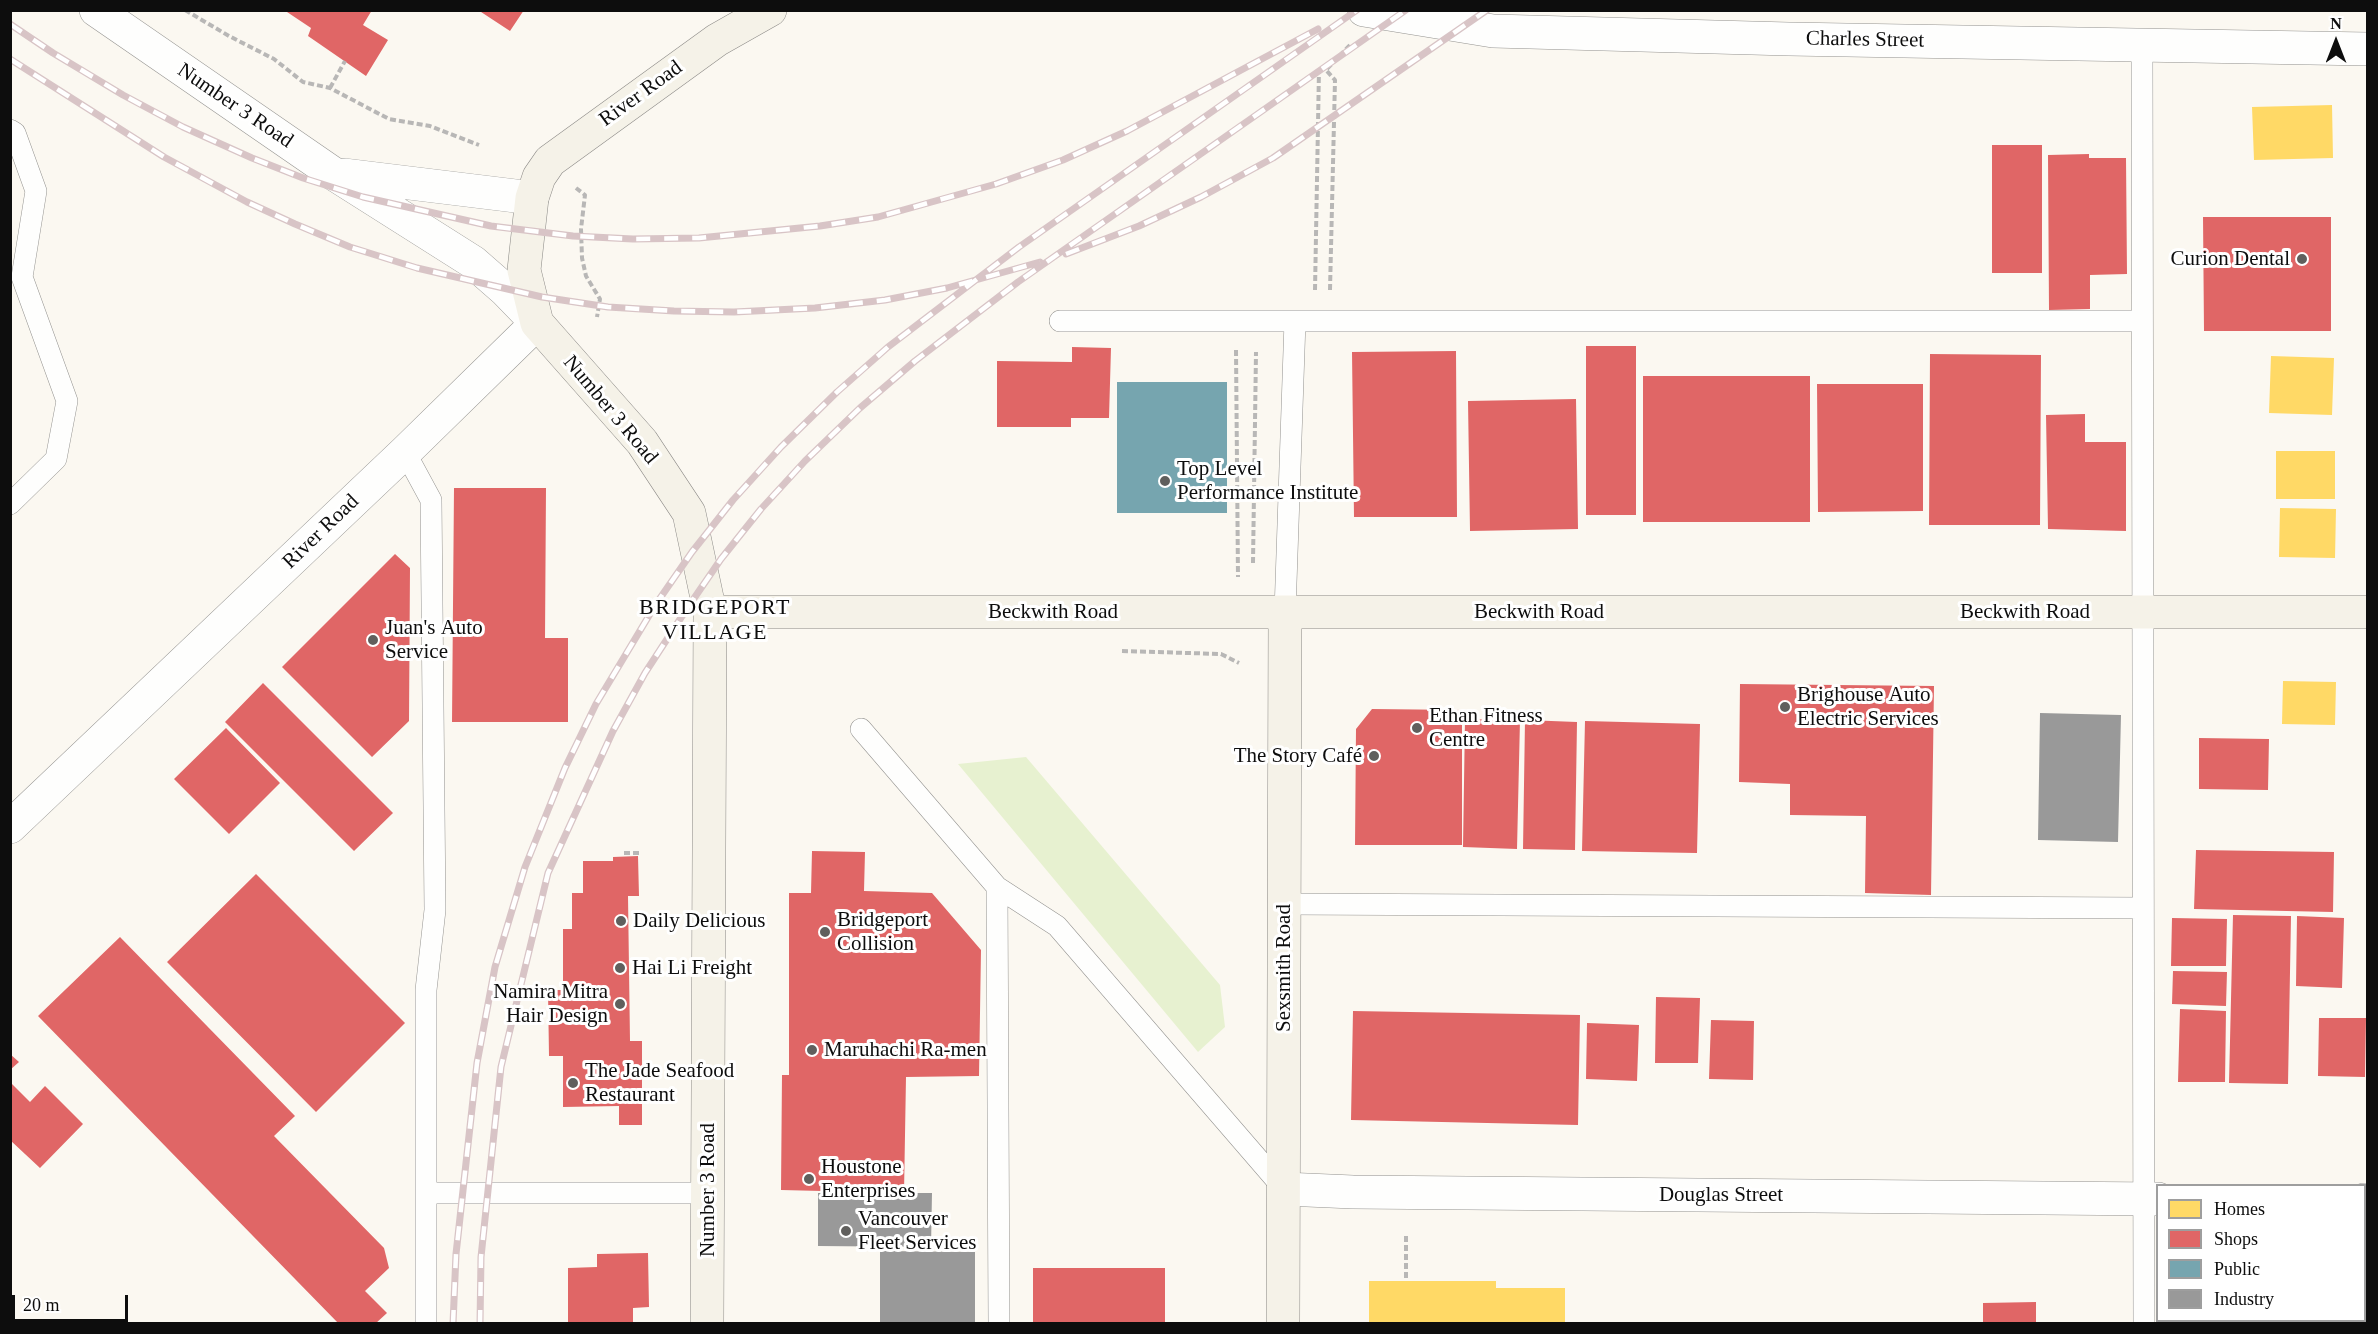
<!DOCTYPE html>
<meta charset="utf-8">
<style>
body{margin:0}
#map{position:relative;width:2378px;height:1334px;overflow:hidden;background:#fbf8f1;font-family:"Times New Roman",serif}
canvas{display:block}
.frame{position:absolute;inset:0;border:12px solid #0d0d0d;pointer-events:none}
.legend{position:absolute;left:2156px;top:1184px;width:210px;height:138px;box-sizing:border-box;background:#fff;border:2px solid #9e9e9e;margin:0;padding:8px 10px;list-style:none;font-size:18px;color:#0d0d0d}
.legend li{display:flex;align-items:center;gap:12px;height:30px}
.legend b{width:30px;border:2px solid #9e9e9e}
.north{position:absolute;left:2306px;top:12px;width:60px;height:60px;-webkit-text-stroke:4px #fff;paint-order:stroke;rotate:0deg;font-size:16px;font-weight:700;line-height:24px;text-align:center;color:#0d0d0d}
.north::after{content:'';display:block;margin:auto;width:21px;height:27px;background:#0d0d0d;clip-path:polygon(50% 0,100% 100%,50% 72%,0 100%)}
.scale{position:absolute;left:12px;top:1295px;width:116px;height:27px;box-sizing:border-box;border:3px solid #0d0d0d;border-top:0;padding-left:8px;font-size:18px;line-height:21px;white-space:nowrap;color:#0d0d0d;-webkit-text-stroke:4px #fff;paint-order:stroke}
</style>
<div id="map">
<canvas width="2378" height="1334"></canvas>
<div class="frame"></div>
<ul class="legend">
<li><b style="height:16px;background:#ffd966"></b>Homes</li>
<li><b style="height:16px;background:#e06666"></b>Shops</li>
<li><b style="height:16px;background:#76a5af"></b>Public</li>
<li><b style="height:16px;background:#999"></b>Industry</li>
</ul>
<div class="north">N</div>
<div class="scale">20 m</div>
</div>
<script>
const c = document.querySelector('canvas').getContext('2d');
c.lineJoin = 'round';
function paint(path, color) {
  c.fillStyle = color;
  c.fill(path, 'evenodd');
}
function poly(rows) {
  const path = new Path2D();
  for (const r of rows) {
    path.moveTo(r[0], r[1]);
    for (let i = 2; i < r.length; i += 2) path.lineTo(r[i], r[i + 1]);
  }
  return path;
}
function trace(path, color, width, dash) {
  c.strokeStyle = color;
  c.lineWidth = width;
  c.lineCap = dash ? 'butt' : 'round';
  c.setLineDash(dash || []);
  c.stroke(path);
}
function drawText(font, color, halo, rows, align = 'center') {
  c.font = font + ' "Times New Roman",serif';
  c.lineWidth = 6;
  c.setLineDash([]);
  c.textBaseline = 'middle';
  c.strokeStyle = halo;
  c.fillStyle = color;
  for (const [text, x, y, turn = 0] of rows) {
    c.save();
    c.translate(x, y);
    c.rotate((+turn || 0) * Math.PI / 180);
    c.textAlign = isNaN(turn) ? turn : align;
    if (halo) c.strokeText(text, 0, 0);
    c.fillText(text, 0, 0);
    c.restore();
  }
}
paint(poly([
 [1026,757,1220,985,1225,1027,1198,1052,958,764]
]), '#e7f1d0');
paint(poly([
 [2332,105,2333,158,2254,160,2252,107],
 [2271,356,2334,358,2332,415,2269,413],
 [2276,451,2335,451,2335,499,2276,499],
 [2280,508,2336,509,2335,558,2279,557],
 [2283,681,2336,682,2335,725,2282,724],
 [1369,1281,1496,1281,1496,1288,1565,1288,1565,1324,1369,1324],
 [2364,1318,2368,1318,2368,1324,2294,1324,2294,1320,2364,1320]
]), '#ffd966');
paint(poly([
 [284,10,372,10,363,25,388,40,366,76,308,36,311,28],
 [478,10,524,10,510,31],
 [1992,145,2042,145,2042,273,1992,273],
 [2089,154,2089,158,2126,158,2127,274,2090,275,2090,309,2049,310,2048,155],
 [2203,217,2331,217,2331,331,2204,331],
 [1586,346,1636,346,1636,515,1586,515],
 [1072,347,1111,348,1109,418,1071,418,1071,427,997,427,997,361,1072,362],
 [1456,351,1457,517,1354,517,1352,352],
 [1930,354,2041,355,2040,525,1929,525],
 [1643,376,1810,376,1810,522,1643,522],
 [1817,384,1923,384,1923,511,1818,512],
 [1576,399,1578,529,1470,531,1468,401],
 [2085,414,2085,442,2126,442,2126,531,2048,529,2046,415],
 [454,488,546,488,545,638,568,638,568,722,452,722],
 [395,554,410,568,409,721,372,757,282,667],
 [263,683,393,813,354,851,225,722],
 [1740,684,1934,686,1931,895,1865,893,1866,816,1790,815,1790,784,1739,782],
 [1372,709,1462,710,1462,845,1355,845,1356,729],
 [1465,719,1520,720,1517,849,1463,847],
 [1525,720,1577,722,1575,850,1523,849],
 [1585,721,1700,724,1697,853,1582,851],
 [226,728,280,783,229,834,174,779],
 [2199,738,2269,739,2268,790,2199,789],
 [2196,850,2334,852,2333,912,2194,909],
 [812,851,865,852,864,891,932,893,981,950,979,1076,906,1077,904,1193,781,1190,782,1075,789,1075,789,893,811,893],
 [638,856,639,896,628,896,630,1041,642,1041,642,1125,619,1125,619,1106,563,1107,563,1056,549,1056,548,990,563,990,563,929,572,929,572,893,583,893,583,861,613,861,613,857],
 [256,874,405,1023,316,1112,167,962],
 [2233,915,2291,916,2288,1084,2229,1083],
 [2297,916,2344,918,2342,988,2296,986],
 [2172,918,2227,919,2226,966,2171,966],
 [120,937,295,1116,274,1136,384,1248,389,1268,365,1291,387,1313,375,1324,339,1324,38,1016],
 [2173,971,2227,972,2226,1006,2172,1004],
 [1656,997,1700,998,1698,1063,1655,1063],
 [2180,1009,2226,1011,2225,1082,2178,1082],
 [1353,1011,1580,1015,1578,1125,1351,1120],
 [2319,1018,2366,1018,2365,1077,2318,1076],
 [1711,1020,1754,1021,1753,1080,1709,1079],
 [1587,1023,1639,1025,1637,1081,1586,1079],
 [10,1054,19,1062,10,1070],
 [10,1082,30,1102,45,1086,83,1124,40,1168,10,1140],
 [648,1253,649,1307,633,1308,633,1324,568,1324,568,1268,597,1267,597,1254],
 [1033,1268,1165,1268,1165,1324,1033,1324],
 [2036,1302,2036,1324,1983,1324,1983,1303]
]), '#e06666');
paint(poly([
 [1117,382,1227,382,1227,513,1117,513]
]), '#76a5af');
paint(poly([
 [2040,713,2121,715,2118,842,2038,840],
 [818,1193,932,1193,931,1247,818,1246],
 [880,1251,975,1252,975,1324,880,1324]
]), '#999');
const lane = poly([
 [2142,45,2144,1324],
 [10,130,15,133,36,191,22,277,67,401,56,459,10,504],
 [1060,321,2142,321],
 [405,452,431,500,435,910,426,990,426,1324],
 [1285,612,1295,321],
 [861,729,997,887,1057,926,1284,1189],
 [997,887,999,1324],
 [1285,904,2143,908],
 [426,1193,707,1193]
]);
const street = poly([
 [1364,10,1493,31,1789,39,2368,49],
 [344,175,532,198],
 [10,827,405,452,537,323,505,290,473,262,334,174,96,10],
 [1284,1189,1353,1192,2158,1199],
 [2364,1200,2368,1200]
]);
const secondary = poly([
 [710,612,2368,612],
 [707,1324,710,612,689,513,642,442,537,323,524,270,532,198,539,177,550,161,717,40,770,10],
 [1283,1324,1285,612]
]);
trace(lane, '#949390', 22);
trace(street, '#949390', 34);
trace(secondary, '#8b8986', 34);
trace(poly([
 [185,10,229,36,274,59,303,82,330,88,389,119,430,126,479,145],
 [330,88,345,61],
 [576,188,585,195,581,229,582,258,586,276,600,299,597,317],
 [1315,290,1319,69],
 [1330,290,1335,80,1326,70,1351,44],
 [1236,350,1238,577],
 [1253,563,1256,352],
 [1122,651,1221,654,1239,663],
 [624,853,642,853],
 [1406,1236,1406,1281]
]), '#b8b7b6', 4, [6, 3]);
trace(lane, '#fefefd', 21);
trace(street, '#fefefd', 33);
trace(secondary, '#f5f2e8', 33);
const rail = poly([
 [10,24,53,53,123,95,183,127,252,158,303,178,363,197,491,226,573,236,633,239,699,238,820,226,878,217,996,184,1063,160,1127,131,1318,29],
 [10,59,164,157,247,202,295,224,350,247,417,268,542,297,608,307,674,311,734,312,815,308,885,300,947,288,1040,262],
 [1066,254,1139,226,1201,197,1273,158,1487,10],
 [453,1324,456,1254,477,1063,495,967,525,867,565,768,596,704,656,604,692,552,733,500,781,447,837,392,888,347,1019,247,1357,10],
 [480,1324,481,1257,501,1067,548,873,613,731,645,673,686,610,721,559,761,509,805,461,860,408,915,361,1018,282,1406,10]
]);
trace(rail, '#d8c4c6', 7);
trace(rail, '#fff', 4.5, [14]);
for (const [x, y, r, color] of [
 [2302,259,6,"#605f5d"],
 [1165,481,6,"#605f5d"],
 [373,640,6,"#605f5d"],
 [1785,707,6,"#605f5d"],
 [1417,728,6,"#605f5d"],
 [1374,756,6,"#605f5d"],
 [621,921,6,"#605f5d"],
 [825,932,6,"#605f5d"],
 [620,968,6,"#605f5d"],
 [620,1004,6,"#605f5d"],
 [812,1050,6,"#605f5d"],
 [573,1083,6,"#605f5d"],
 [809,1179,6,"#605f5d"],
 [846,1231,6,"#605f5d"]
]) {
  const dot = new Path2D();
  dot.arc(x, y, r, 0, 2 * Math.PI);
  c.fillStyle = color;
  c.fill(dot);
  trace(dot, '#fff', 2);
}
drawText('21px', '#0d0d0d', '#fff', [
 ["Charles Street",1865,40,1],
 ["River Road",641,94,-36],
 ["Number 3 Road",235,106,34],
 ["Number 3 Road",610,410,50],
 ["River Road",321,532,-44],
 ["Beckwith Road",1053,612],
 ["Beckwith Road",1539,612],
 ["Beckwith Road",2025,612],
 ["Sexsmith Road",1284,968,-90],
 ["Number 3 Road",708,1190,-90],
 ["Douglas Street",1721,1195]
]);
drawText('21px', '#0d0d0d', '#fff', [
 ["Curion Dental",2290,259,"right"],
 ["Top Level",1177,469],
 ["Performance Institute",1177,493],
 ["Juan's Auto",385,628],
 ["Service",385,652],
 ["Brighouse Auto",1797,695],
 ["Electric Services",1797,719],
 ["Ethan Fitness",1429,716],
 ["Centre",1429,740],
 ["The Story Café",1362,756,"right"],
 ["Bridgeport",837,920],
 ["Collision",837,944],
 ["Daily Delicious",633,921],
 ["Hai Li Freight",632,968],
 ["Namira Mitra",608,992,"right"],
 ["Hair Design",608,1016,"right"],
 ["Maruhachi Ra-men",824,1050],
 ["The Jade Seafood",585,1071],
 ["Restaurant",585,1095],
 ["Houstone",821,1167],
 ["Enterprises",821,1191],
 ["Vancouver",858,1219],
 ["Fleet Services",858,1243]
], 'left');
c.letterSpacing = '1.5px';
drawText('22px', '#0d0d0d', '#fff', [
 ["BRIDGEPORT",715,608],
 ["VILLAGE",715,633]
]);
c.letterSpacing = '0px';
</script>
